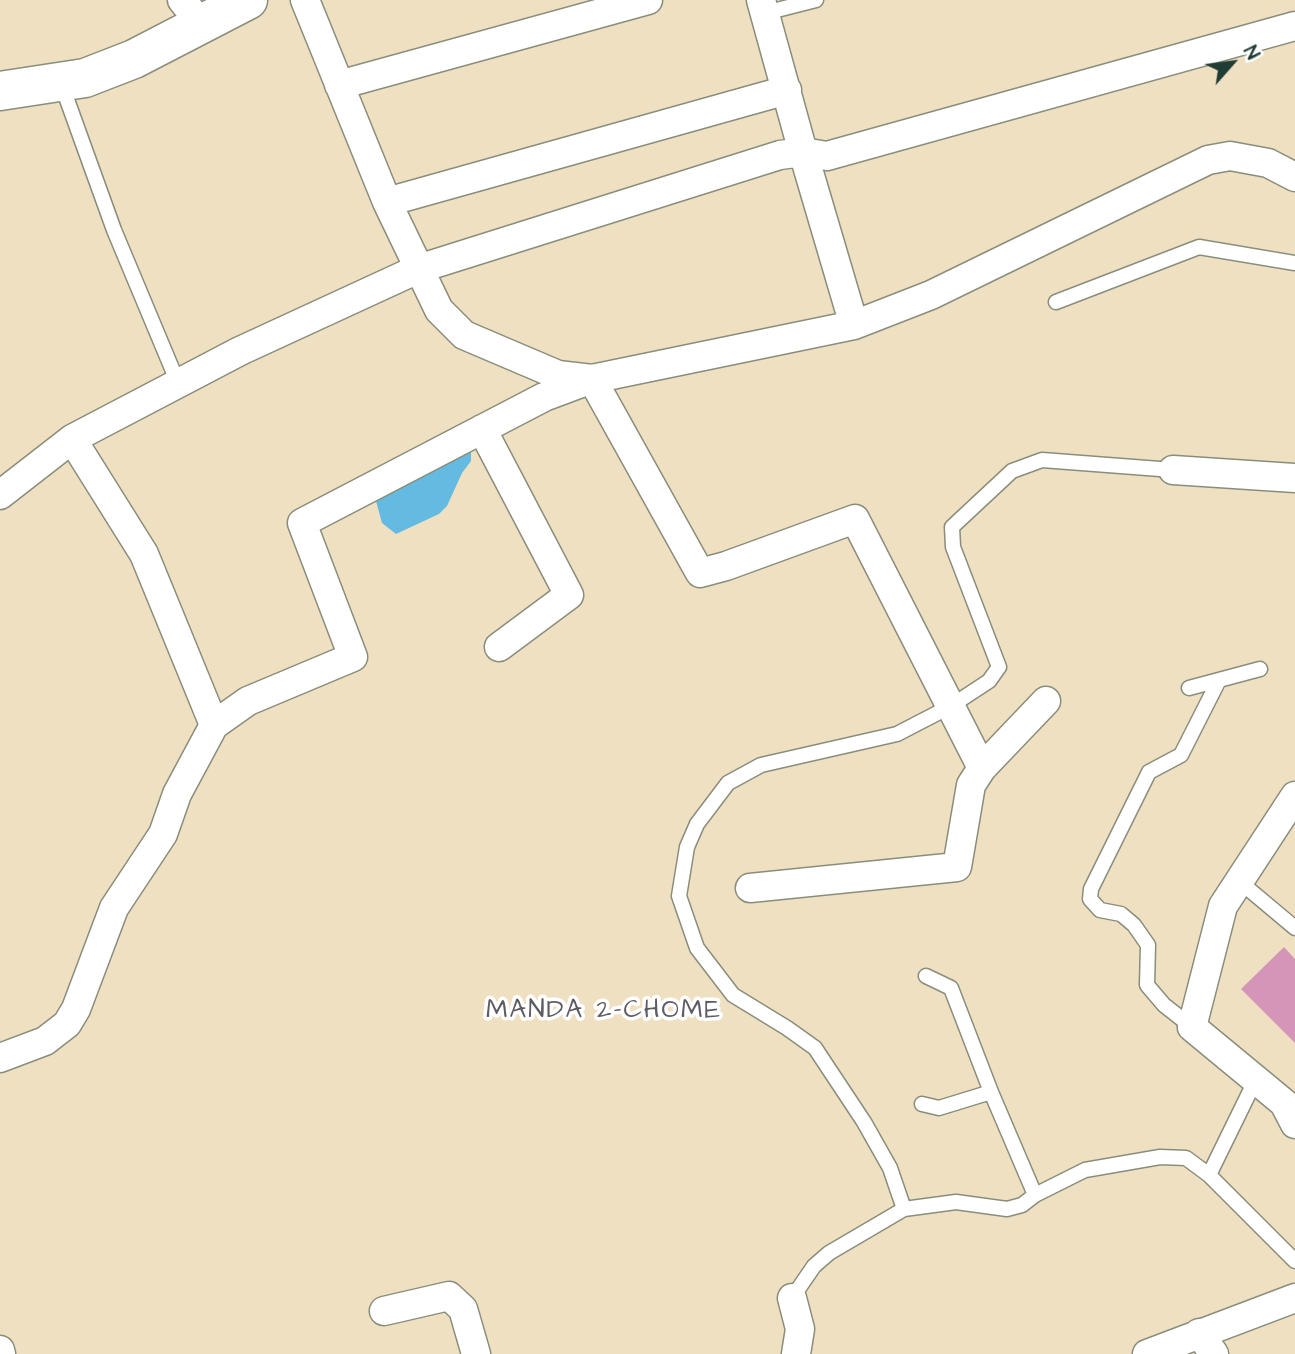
<!DOCTYPE html>
<style>
body{margin:0}
#map{position:relative;width:1295px;height:1354px;overflow:hidden;background:#f0e0c2;font-family:"Architects Daughter",sans-serif}
canvas{display:block}
.north{position:absolute;left:1197px;top:28px;width:70px;height:70px;-webkit-text-stroke:5px #fff;paint-order:stroke;rotate:62deg;font-size:19px;font-weight:700;line-height:28px;text-align:center;color:#1f3d34}
.north::after{content:'';display:block;margin:auto;width:24px;height:32px;background:#1f3d34;clip-path:polygon(50% 0,100% 100%,50% 72%,0 100%)}
</style>
<div id="map">
<canvas width="1295" height="1354"></canvas>
<div class="north">N</div>
</div>
<script>
const c = document.querySelector('canvas').getContext('2d');
c.lineJoin = 'round';
function paint(path, color) {
  c.fillStyle = color;
  c.fill(path, 'evenodd');
}
function poly(rows) {
  const path = new Path2D();
  for (const r of rows) {
    path.moveTo(r[0], r[1]);
    for (let i = 2; i < r.length; i += 2) path.lineTo(r[i], r[i + 1]);
  }
  return path;
}
function trace(path, color, width, dash) {
  c.strokeStyle = color;
  c.lineWidth = width;
  c.lineCap = dash ? 'butt' : 'round';
  c.setLineDash(dash || []);
  c.stroke(path);
}
function drawText(font, color, halo, rows, align = 'center') {
  c.font = font + ' "Architects Daughter",sans-serif';
  c.lineWidth = 7;
  c.setLineDash([]);
  c.textBaseline = 'middle';
  c.strokeStyle = halo;
  c.fillStyle = color;
  for (const [text, x, y, turn = 0] of rows) {
    c.save();
    c.translate(x, y);
    c.rotate((+turn || 0) * Math.PI / 180);
    c.textAlign = isNaN(turn) ? turn : align;
    if (halo) c.strokeText(text, 0, 0);
    c.fillText(text, 0, 0);
    c.restore();
  }
}
paint(poly([
 [465,451,471,453,471,461,462,473,447,506,439,514,396,534,382,523,376,501,381,494]
]), '#65bae1');
paint(poly([
 [1284,947,1295,959,1295,1043,1241,989]
]), '#d495b8');
const lane = poly([
 [765,13,816,0],
 [61,83,114,230,178,383],
 [1056,302,1199,247,1295,263],
 [1189,688,1260,669],
 [1239,881,1295,928],
 [926,976,951,988,991,1092,1035,1195,1085,1170,1160,1157,1186,1158,1209,1175,1295,1261],
 [1192,1027,1164,1005,1147,985,1148,945,1134,925,1121,914,1100,910,1090,899,1091,889,1149,772,1181,755,1219,680],
 [922,1104,939,1108,991,1092],
 [1209,1175,1256,1079],
 [904,1209,890,1168,864,1122,815,1048,787,1028,733,995,697,948,679,896,687,847,697,824,728,783,761,765,897,734,951,706,989,681,999,667,953,547,952,527,1012,471,1042,460,1173,470],
 [792,1298,814,1266,829,1253,904,1209,956,1202,1007,1209,1022,1205,1035,1195]
]);
const street = poly([
 [182,0,202,25],
 [305,0,387,202,439,310,464,335,558,375,592,379,854,325,931,295,1208,160,1230,156,1268,163,1295,177],
 [761,0,803,152,854,325],
 [339,85,648,0],
 [387,202,787,90],
 [482,429,569,595,499,647],
 [72,439,144,554,214,725],
 [1173,470,1295,478],
 [0,495,72,439,240,351,418,269,780,155,803,152,827,156,1295,26],
 [982,768,1046,701],
 [1295,796,1223,906,1192,1027,1284,1103,1295,1124],
 [0,1058,45,1041,67,1024,76,1009,114,908,163,834,177,794,214,725,248,701,353,657,302,523,544,397,592,379,700,573,726,566,855,519,982,768,971,785,957,867,750,888],
 [792,1298,800,1329,796,1354],
 [384,1311,449,1296,463,1309,476,1354],
 [1199,1333,1214,1354],
 [0,1350,1,1354],
 [1147,1354,1295,1298]
]);
const secondary = poly([
 [0,91,85,78,134,59,248,0]
]);
trace(lane, '#888e7b', 17);
trace(street, '#888e7b', 31);
trace(secondary, '#888e7b', 41);
trace(lane, '#fff', 14);
trace(street, '#fff', 28);
trace(secondary, '#fff', 38);
c.letterSpacing = '2px';
drawText('26px', '#5e5c62', '#fff', [
 ["MANDA 2-CHOME",604,1012]
]);
c.letterSpacing = '0px';
</script>
